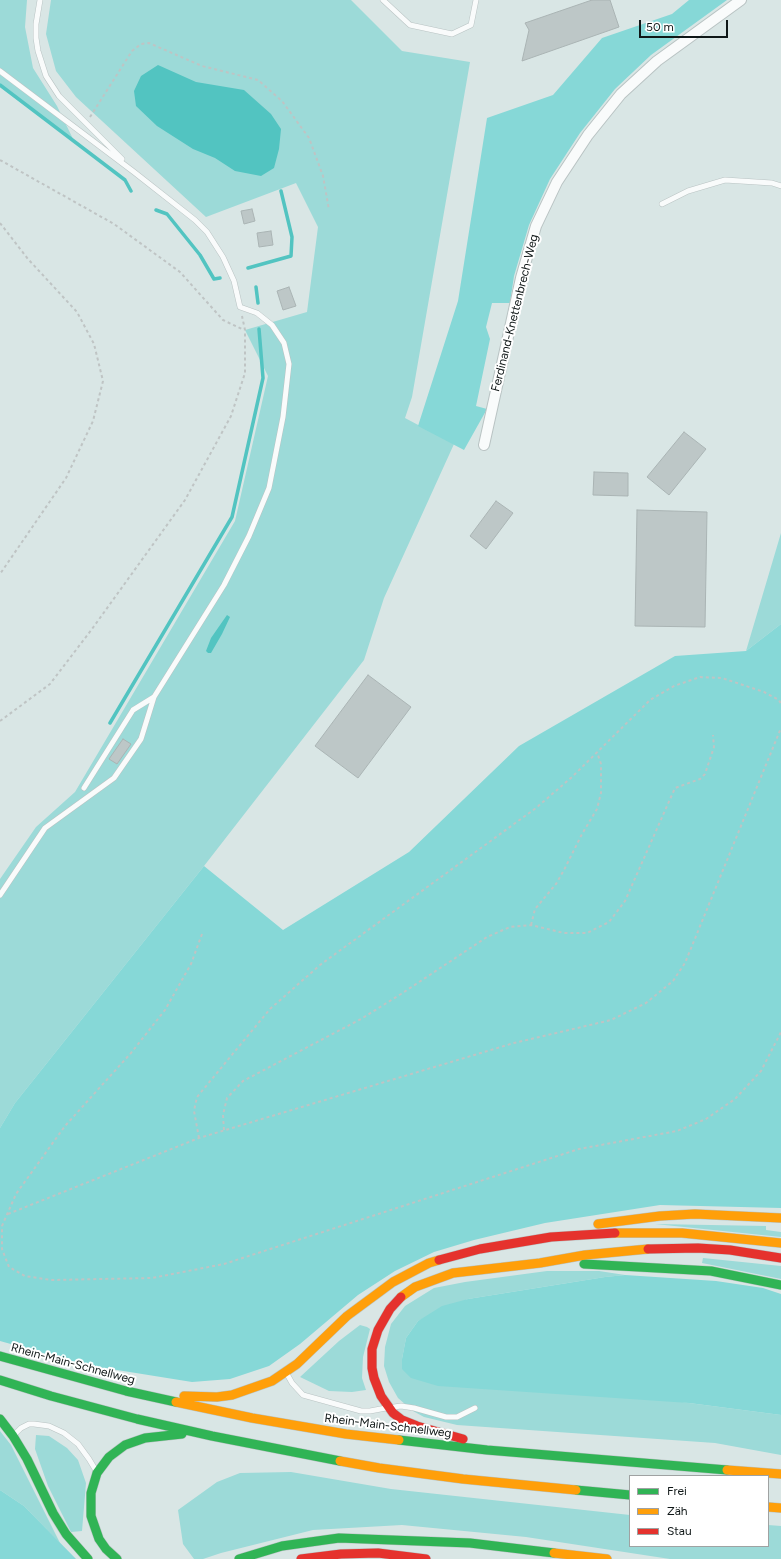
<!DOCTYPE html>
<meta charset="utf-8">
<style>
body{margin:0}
#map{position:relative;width:781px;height:1559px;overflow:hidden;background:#d9e6e5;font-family:Figtree,sans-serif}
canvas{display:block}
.legend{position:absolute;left:629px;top:1475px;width:140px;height:72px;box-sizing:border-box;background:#fff;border:1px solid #9fa2a2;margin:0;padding:5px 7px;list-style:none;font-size:12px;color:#0f1717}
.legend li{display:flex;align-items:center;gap:8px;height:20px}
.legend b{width:20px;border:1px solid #9fa2a2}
.scale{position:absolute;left:639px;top:20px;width:89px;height:18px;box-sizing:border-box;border:2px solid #0f1717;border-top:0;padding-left:5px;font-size:12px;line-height:14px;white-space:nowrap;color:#0f1717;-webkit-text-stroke:3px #fff;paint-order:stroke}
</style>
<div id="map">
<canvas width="781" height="1559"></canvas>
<ul class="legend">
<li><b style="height:5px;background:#30b455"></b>Frei</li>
<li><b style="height:5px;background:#ff9f0a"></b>Zäh</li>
<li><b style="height:5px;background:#e5322d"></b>Stau</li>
</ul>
<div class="scale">50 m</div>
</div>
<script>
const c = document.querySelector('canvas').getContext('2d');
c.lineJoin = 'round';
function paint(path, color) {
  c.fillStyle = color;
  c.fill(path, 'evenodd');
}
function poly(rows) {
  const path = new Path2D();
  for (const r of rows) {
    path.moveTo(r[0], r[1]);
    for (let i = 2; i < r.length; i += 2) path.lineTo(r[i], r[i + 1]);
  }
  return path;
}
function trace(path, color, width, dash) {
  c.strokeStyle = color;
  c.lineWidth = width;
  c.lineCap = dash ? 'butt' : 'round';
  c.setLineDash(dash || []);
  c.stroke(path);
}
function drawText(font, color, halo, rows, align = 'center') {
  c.font = font + ' Figtree,sans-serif';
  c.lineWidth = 4;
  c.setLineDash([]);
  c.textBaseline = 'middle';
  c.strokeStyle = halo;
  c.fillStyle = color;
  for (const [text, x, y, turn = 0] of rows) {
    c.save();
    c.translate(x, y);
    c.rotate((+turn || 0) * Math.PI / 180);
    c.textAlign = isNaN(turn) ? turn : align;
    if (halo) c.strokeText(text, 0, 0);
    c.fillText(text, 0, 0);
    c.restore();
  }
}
paint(poly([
 [0,0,27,0,25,27,33,68,57,106,75,143,0,87],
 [51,0,351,0,402,51,470,62,412,397,405,418,454,444,384,598,364,660,204,866,15,1103,0,1128,0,879,36,827,75,792,235,521,268,376,245,330,307,312,318,227,296,183,206,217,76,97,56,71,46,34],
 [781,533,781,624,746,651],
 [655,1224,766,1226,766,1230,781,1232,781,1237],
 [703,1258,781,1266,781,1279,702,1263],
 [547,1271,599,1271,625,1275,605,1277,468,1299,418,1321,406,1338,402,1359,689,1403,781,1415,781,1455,715,1443,457,1425,424,1417,413,1411,398,1398,389,1382,384,1366,385,1347,391,1324,405,1306,434,1288,465,1282],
 [360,1325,367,1327,370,1329,363,1357,362,1378,366,1390,352,1392,329,1391,300,1377,339,1341],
 [0,1431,11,1445,60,1543,24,1506,0,1490],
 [36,1435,49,1436,67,1448,78,1460,86,1483,82,1531,71,1532,48,1486,35,1449],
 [291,1472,391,1489,630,1515,630,1546,768,1546,768,1525,781,1526,781,1559,670,1559,526,1537,402,1525,313,1530,221,1553,203,1559,194,1559,183,1544,178,1510,217,1482,240,1473]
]), '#9cdad8');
paint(poly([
 [689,0,727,0,651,55,615,89,580,133,550,179,529,225,514,276,510,303,492,303,486,327,490,339,476,406,487,409,464,450,418,426,458,301,487,118,553,95,602,38,672,14],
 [781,624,781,1208,660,1205,545,1223,474,1240,434,1252,395,1271,358,1295,300,1344,269,1366,230,1379,192,1382,86,1365,0,1341,0,1128,15,1103,204,866,283,930,409,852,519,746,675,656,746,651],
 [625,1275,716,1281,763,1288,781,1294,781,1415,689,1403,438,1386,411,1378,402,1369,402,1359,406,1338,418,1321,442,1306,468,1299,605,1277],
 [0,1490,24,1506,76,1559,0,1559]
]), '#86d8d7');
paint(poly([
 [158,65,196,82,244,90,271,114,281,129,279,149,274,168,261,176,235,171,215,158,193,149,157,126,136,106,134,91,141,76],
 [227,615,230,617,222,634,211,653,208,653,206,651,211,638]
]), '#52c4c1');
trace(poly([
 [0,85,125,180,131,191],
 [156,210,167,214,200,255,214,279,220,278],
 [248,268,291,256,292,237,281,191],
 [256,287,258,303],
 [110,723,232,517,263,378,259,329]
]), '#52c4c1', 3.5);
const building = poly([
 [592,0,610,0,619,27,522,61,529,30,525,23,592,0],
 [252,209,255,221,244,224,241,211,252,209],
 [271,231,273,245,259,247,257,233,271,231],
 [289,287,296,306,283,310,277,291,289,287],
 [684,432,706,449,669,495,647,477,684,432],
 [594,472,628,473,628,496,593,495,594,472],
 [496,501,513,513,486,549,470,536,496,501],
 [637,510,707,512,705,627,635,626,637,510],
 [368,675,411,707,358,778,315,746,368,675],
 [123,739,131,744,117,764,109,759,123,739]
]);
paint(building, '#bdc7c7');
trace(building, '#aab4b4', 1);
const lane = poly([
 [40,0,36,24,36,38,38,51,46,76,59,96,122,159],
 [383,0,410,25,452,34,471,25,476,0],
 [0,71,134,172,195,220,207,232,223,257,234,281,240,307,257,313,272,325,284,343,289,364,283,417,269,488,249,536,224,585,154,697,141,739,114,778,45,828,0,895],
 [662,204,688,191,725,180,772,183,781,186],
 [84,788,133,710,154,697],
 [287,1374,292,1383,303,1395,361,1411,370,1411,386,1408],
 [394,1407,401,1406,414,1408,446,1417,457,1417,475,1408],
 [15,1434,21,1428,29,1424,34,1424,49,1426,64,1433,78,1444,89,1459,95,1469]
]);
const street = poly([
 [484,445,521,278,536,226,557,182,588,135,621,94,657,61,741,0]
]);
const fast = poly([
 [584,1264,711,1271,781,1285],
 [0,1356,126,1391,176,1402],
 [0,1380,51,1396,137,1419,212,1436,340,1461],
 [0,1419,13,1436,27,1459,53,1513,66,1534,88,1559],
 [399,1440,487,1450,727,1470],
 [576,1490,630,1495],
 [117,1559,106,1549,99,1539,91,1516,91,1493,97,1473,109,1457,125,1445,145,1438,182,1434],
 [239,1559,282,1546,339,1538,470,1543,554,1553]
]);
const slow = poly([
 [598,1224,660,1216,695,1214,781,1218],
 [615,1233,682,1233,781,1243],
 [401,1297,415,1287,453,1273,540,1263,585,1255,648,1249],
 [184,1396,217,1397,232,1395,272,1381,297,1364,347,1316,393,1282,429,1263,439,1260],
 [176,1402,252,1418,346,1434,399,1440],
 [340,1461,379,1468,463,1479,576,1490],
 [727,1470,781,1474],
 [768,1507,781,1508],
 [554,1553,607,1559]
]);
const jam = poly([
 [648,1249,698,1248,730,1250,781,1258],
 [439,1260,480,1249,551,1237,615,1233],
 [401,1297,390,1309,378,1330,372,1349,372,1368,374,1378,381,1396,393,1413,402,1420,417,1426,463,1439],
 [301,1559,341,1554,378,1553,426,1559]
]);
trace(lane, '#b9c3c3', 6);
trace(street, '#b9c3c3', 12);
trace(fast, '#b9c3c3', 10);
trace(slow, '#b9c3c3', 10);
trace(jam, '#b9c3c3', 10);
trace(poly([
 [90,117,132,51,141,44,149,43,202,66,258,80,282,101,309,138,323,176,329,210],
 [0,160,114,224,180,272,223,320,244,330],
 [0,223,28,259,77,312,94,344,103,381,93,421,66,478,0,574],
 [0,721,50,684,92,629,185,500,231,416,245,373,245,330,242,316],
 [531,925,535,909,556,884,564,870,582,834,597,809,601,793,601,764,597,752],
 [202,934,191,964,165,1010,131,1053,65,1126,16,1194,2,1226,2,1249,9,1267,25,1276,51,1280,152,1278,224,1264,579,1149,677,1131,706,1119,735,1099,761,1071,781,1032],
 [224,1130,223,1115,227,1098,243,1081,361,1019,401,994,487,937,510,927,531,925,564,933,587,933,609,922,625,901,675,788,700,779,705,774,714,747,713,735],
 [199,1138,194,1111,197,1097,270,1009,320,965,536,808,572,777,650,700,674,686,700,677,722,678,764,692,779,700,781,704],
 [8,1214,199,1138,514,1043,611,1020,646,1003,673,981,685,963,781,728]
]), '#bfc4c4', 2, [3, 3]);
trace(lane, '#f9fbfb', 5);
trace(street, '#f9fbfb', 10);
trace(fast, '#30b455', 9);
trace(slow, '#ff9f0a', 9);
trace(jam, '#e5322d', 9);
drawText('12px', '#0f1717', '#fff', [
 ["Ferdinand-Knettenbrech-Weg",515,313,-76],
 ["Rhein-Main-Schnellweg",73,1364,15],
 ["Rhein-Main-Schnellweg",388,1426,7]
]);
</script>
